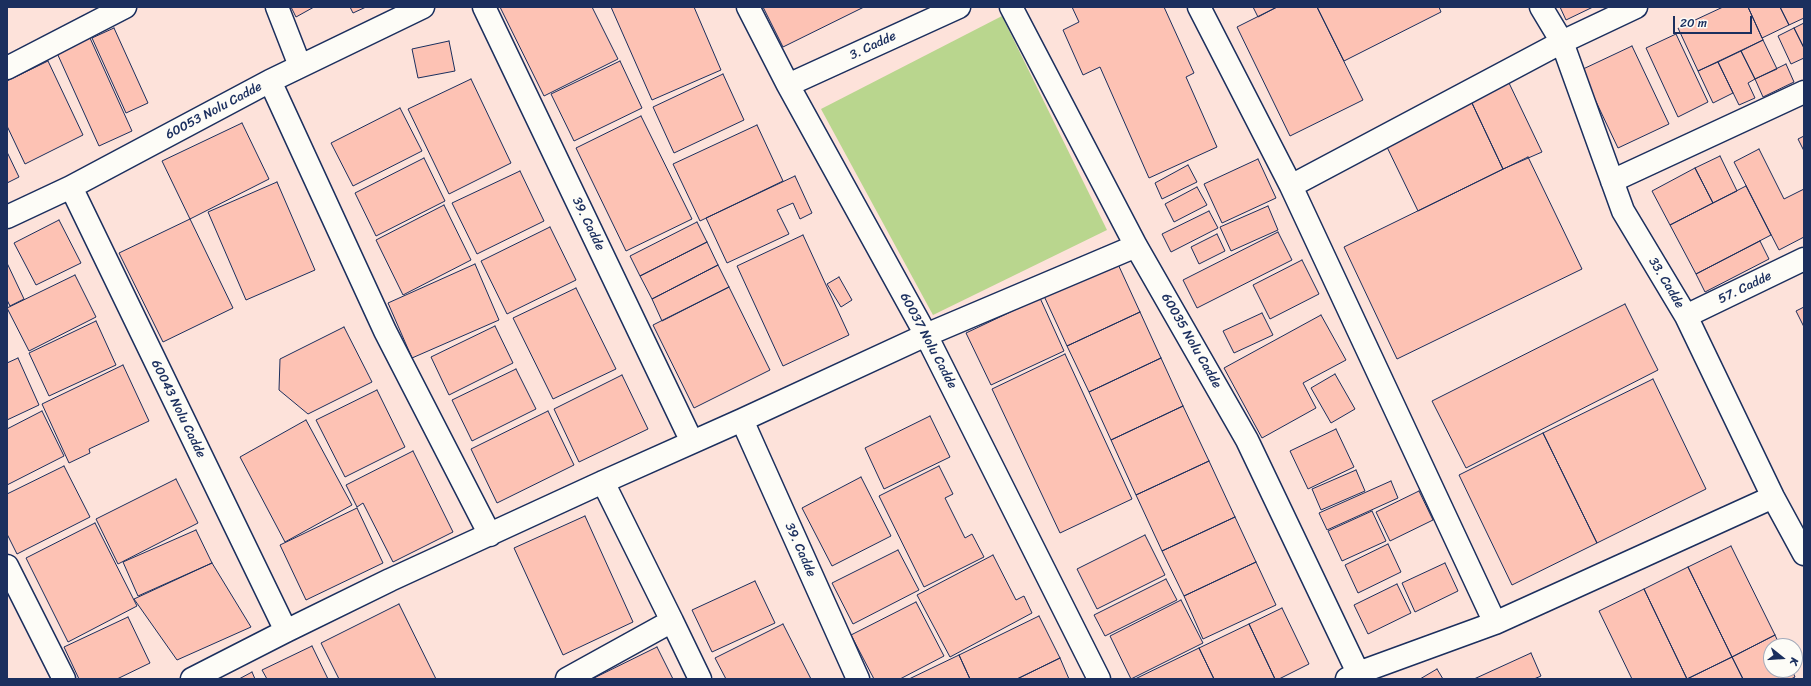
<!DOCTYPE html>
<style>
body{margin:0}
#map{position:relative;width:1811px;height:686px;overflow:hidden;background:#fdf0ea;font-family:Sriracha,sans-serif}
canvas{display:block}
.frame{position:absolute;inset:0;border:8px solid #1b2f5e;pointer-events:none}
.north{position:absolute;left:1763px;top:638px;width:40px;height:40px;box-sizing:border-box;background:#fdfcf7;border:1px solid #a3aaba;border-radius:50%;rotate:107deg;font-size:11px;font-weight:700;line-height:16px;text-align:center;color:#1b2f5e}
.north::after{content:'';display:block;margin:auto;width:14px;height:18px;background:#1b2f5e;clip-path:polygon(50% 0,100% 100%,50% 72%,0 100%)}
.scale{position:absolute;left:1673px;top:16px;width:79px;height:18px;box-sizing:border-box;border:2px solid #1b2f5e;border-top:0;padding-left:5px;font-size:12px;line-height:14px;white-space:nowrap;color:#1b2f5e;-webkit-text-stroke:3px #fdfcf7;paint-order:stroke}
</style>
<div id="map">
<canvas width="1811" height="686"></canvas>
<div class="frame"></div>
<div class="north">K</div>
<div class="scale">20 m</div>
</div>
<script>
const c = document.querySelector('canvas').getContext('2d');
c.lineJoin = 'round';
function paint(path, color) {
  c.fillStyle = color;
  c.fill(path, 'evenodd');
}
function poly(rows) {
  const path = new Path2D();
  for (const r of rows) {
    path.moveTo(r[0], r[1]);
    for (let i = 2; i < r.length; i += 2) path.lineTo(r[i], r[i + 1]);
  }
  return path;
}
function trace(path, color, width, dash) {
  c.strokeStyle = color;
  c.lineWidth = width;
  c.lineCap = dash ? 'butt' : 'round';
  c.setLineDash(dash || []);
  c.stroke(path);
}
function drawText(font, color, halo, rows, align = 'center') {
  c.font = font + ' Sriracha,sans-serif';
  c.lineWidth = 3.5;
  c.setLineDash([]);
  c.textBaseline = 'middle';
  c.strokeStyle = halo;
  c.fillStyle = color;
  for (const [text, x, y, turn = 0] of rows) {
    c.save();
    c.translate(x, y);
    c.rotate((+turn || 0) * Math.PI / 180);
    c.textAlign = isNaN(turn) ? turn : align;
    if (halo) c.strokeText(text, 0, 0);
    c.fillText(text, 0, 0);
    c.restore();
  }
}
paint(poly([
 [7,7,1804,7,1804,679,7,679],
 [1771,646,1795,646,1795,670,1771,670]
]), '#fde2da');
paint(poly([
 [1002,16,1107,230,933,315,821,109]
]), '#b9d68e');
const building = poly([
 [291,7,314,7,296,17,291,7],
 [350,7,366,7,353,13,350,7],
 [500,7,592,7,618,59,544,96,500,7],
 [611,7,694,7,721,70,652,100,611,7],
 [763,7,864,7,783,47,763,7],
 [1072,7,1164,7,1194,73,1186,77,1217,147,1149,178,1100,67,1083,75,1063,30,1079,22,1072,7],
 [1253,7,1277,7,1258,17,1253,7],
 [1277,7,1317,7,1363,100,1290,136,1237,27,1277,7],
 [1317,7,1439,7,1441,12,1344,61,1317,7],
 [1560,7,1593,7,1566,20,1560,7],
 [1723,7,1748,7,1763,40,1698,71,1678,28,1723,7],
 [1748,7,1780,7,1789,25,1762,38,1748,7],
 [1780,7,1804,7,1804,18,1789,25,1780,7],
 [1804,23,1804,48,1794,28,1804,23],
 [114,28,148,103,126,113,92,38,114,28],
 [1794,28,1804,48,1804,58,1791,64,1778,36,1794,28],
 [1676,34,1708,102,1678,117,1646,48,1676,34],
 [90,38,132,131,99,146,57,53,90,38],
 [1763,40,1777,69,1755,79,1741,51,1763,40],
 [449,41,455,71,418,78,412,49,449,41],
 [1632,46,1669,124,1618,148,1581,70,1632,46],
 [1741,51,1755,79,1748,83,1755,98,1739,105,1718,62,1741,51],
 [48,61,83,135,25,164,7,126,7,81,48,61],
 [620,61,642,108,574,141,551,94,620,61],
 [1718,62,1733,93,1713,103,1698,71,1718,62],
 [1786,64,1794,82,1763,97,1755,79,1786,64],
 [723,74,744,120,674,153,653,107,723,74],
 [471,79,511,163,449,194,408,109,471,79],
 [1509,83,1542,152,1503,169,1471,101,1509,83],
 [1471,101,1503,169,1418,211,1385,143,1471,101],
 [400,108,422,151,353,186,331,143,400,108],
 [641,116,692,219,626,251,576,148,641,116],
 [242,123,269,179,190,219,162,161,242,123],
 [757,125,783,181,700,221,673,164,757,125],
 [1804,136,1804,151,1798,139,1804,136],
 [1759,149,1784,199,1804,189,1804,237,1779,250,1734,162,1759,149],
 [7,152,19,177,7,183,7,152],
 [1720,156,1737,191,1713,203,1695,168,1720,156],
 [1528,157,1582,269,1397,359,1344,247,1528,157],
 [424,158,445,201,376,236,355,193,424,158],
 [1258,159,1276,198,1222,223,1204,184,1258,159],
 [1188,165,1197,182,1162,199,1155,183,1188,165],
 [1695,168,1713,203,1670,225,1652,191,1695,168],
 [520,171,544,221,477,254,452,203,520,171],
 [795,176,812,213,800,219,793,203,777,210,789,234,727,263,706,218,795,176],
 [277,182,315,270,246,300,208,212,277,182],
 [1746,186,1771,235,1696,274,1670,225,1746,186],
 [1197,187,1207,205,1174,222,1165,204,1197,187],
 [444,205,471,260,403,295,376,240,444,205],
 [1268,206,1278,230,1231,251,1220,227,1268,206],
 [1209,211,1218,228,1171,252,1162,234,1209,211],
 [190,219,233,308,163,342,119,253,190,219],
 [59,220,81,263,36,285,14,243,59,220],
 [697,222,707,242,640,276,630,256,697,222],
 [550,227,576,280,507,314,481,261,550,227],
 [1278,232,1292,260,1197,308,1183,280,1278,232],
 [1217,234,1225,251,1199,264,1191,247,1217,234],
 [803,235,849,335,783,366,737,266,803,235],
 [1760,241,1769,259,1705,292,1696,274,1760,241],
 [707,242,718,265,652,299,640,276,707,242],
 [1302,260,1319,294,1270,319,1253,285,1302,260],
 [1117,262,1140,312,1067,346,1044,296,1117,262],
 [7,263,24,299,10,306,7,300,7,263],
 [475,264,499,320,412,358,388,303,475,264],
 [718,265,729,287,662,321,652,299,718,265],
 [75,275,96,317,29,351,7,308,75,275],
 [839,277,852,300,841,307,827,284,839,277],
 [729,287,770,370,694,408,653,325,729,287],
 [576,288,616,369,553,399,513,318,576,288],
 [1040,298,1064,351,991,385,966,333,1040,298],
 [1625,304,1658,370,1466,468,1432,401,1625,304],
 [1804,307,1804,327,1796,311,1804,307],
 [1140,312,1161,358,1089,392,1067,346,1140,312],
 [1262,313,1273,335,1234,353,1223,331,1262,313],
 [1321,315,1346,360,1303,383,1316,408,1262,438,1224,368,1321,315],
 [96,321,116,365,49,396,29,353,96,321],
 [495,326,513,363,449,395,431,357,495,326],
 [344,327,372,382,308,414,279,390,280,359,344,327],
 [1065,354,1132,499,1060,533,992,389,1065,354],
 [18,358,39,405,7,420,7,363,18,358],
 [1161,358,1183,406,1111,440,1089,392,1161,358],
 [123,365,149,421,89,449,90,453,69,463,42,404,123,365],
 [516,369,536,409,472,441,452,400,516,369],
 [1335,374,1355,409,1331,423,1311,388,1335,374],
 [622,375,648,429,579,462,554,409,622,375],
 [1653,379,1706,489,1597,543,1543,433,1653,379],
 [377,390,405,447,345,477,316,420,377,390],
 [1183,406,1209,461,1136,495,1111,440,1183,406],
 [42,411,64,456,7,485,7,429,42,411],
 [548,411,574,465,497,503,471,449,548,411],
 [930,416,950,457,884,489,865,448,930,416],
 [306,420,352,505,285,542,240,457,306,420],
 [1336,429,1354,467,1308,489,1290,451,1336,429],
 [1543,433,1597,543,1512,585,1459,475,1543,433],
 [413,451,453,532,393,562,363,503,357,507,346,485,413,451],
 [1209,461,1235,517,1162,551,1136,495,1209,461],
 [64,466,90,517,17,554,7,534,7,494,64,466],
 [939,466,953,494,945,498,965,538,972,534,984,557,924,587,879,496,939,466],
 [1356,470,1365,491,1321,510,1312,489,1356,470],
 [861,477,891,536,832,566,802,508,861,477],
 [176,479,198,523,118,564,96,519,176,479],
 [1391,481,1398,498,1327,530,1319,513,1391,481],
 [1419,491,1433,520,1390,541,1376,512,1419,491],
 [357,508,383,563,306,600,280,545,357,508],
 [1372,511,1386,541,1342,561,1328,531,1372,511],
 [585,516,633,622,563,655,514,548,585,516],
 [1235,517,1256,562,1184,596,1162,551,1235,517],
 [95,523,137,606,68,642,26,558,95,523],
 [196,530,212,563,138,596,123,562,196,530],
 [1145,535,1165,575,1097,609,1077,569,1145,535],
 [1388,544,1401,572,1358,593,1345,565,1388,544],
 [1731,546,1775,635,1732,657,1688,567,1731,546],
 [898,550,919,590,853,624,832,583,898,550],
 [993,555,1016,600,1024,596,1032,613,950,657,917,595,993,555],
 [1256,562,1276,605,1203,639,1184,596,1256,562],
 [212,563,251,627,177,660,134,599,212,563],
 [1445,563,1458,591,1415,612,1402,583,1445,563],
 [1688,567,1732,657,1687,679,1644,589,1688,567],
 [1166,579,1177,600,1105,636,1094,615,1166,579],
 [755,581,775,623,712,652,692,610,755,581],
 [1397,584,1411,613,1368,634,1354,605,1397,584],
 [1644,589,1687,679,1632,679,1599,611,1644,589],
 [1181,600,1203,643,1131,679,1110,636,1181,600],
 [916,602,944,656,900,679,874,679,851,635,916,602],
 [399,604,436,679,339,679,321,643,399,604],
 [1282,608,1309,664,1279,679,1275,679,1249,624,1282,608],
 [1039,616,1060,658,1017,679,970,679,959,655,1039,616],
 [128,617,150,663,117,679,79,679,64,647,128,617],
 [783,624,811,679,726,679,715,658,783,624],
 [1249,624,1275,679,1214,679,1199,648,1249,624],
 [1775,635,1780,646,1771,646,1771,670,1792,670,1795,677,1791,679,1743,679,1732,657,1775,635],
 [312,646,328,679,267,679,262,670,312,646],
 [657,647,673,679,592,679,657,647],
 [1199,648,1214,679,1135,679,1199,648],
 [1531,653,1541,676,1534,679,1474,679,1531,653],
 [959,655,970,679,909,679,959,655],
 [1732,657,1743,679,1687,679,1732,657],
 [1060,658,1069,679,1017,679,1060,658],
 [1437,669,1443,679,1420,679,1437,669],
 [252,672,255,679,239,679,252,672]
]);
paint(building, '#fdc2b4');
trace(building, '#1b2f5e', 1);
const minor = poly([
 [277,7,300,66],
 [484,7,692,442],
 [748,7,788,85,926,335,1099,679],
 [1011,7,1136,246,1247,440,1361,679],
 [1199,7,1291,186,1495,623],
 [1541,7,1562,42,1623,211,1686,316,1773,497,1804,554],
 [7,68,125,7],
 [270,81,385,331,490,535],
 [788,85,959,7],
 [1612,181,1804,92],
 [1291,186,1562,42,1636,7],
 [71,187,286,631],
 [7,217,71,187,270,81,423,7],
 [1686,316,1804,259],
 [742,420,858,679],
 [7,566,64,679],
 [672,621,700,679],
 [192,679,286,631,390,580,603,482,742,420,926,335,1136,246],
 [567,679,672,621,603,482],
 [1347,679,1358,673,1495,623,1773,497]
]);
trace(minor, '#1b2f5e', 25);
trace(minor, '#fdfcf7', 22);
drawText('13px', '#1b2f5e', '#fdfcf7', [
 ["3. Cadde",873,46,-25],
 ["60053 Nolu Cadde",214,111,-28],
 ["39. Cadde",588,224,64],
 ["33. Cadde",1666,283,59],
 ["57. Cadde",1745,288,-26],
 ["60037 Nolu Cadde",928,341,62],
 ["60035 Nolu Cadde",1191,341,60],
 ["60043 Nolu Cadde",178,409,64],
 ["39. Cadde",800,550,66]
]);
</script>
